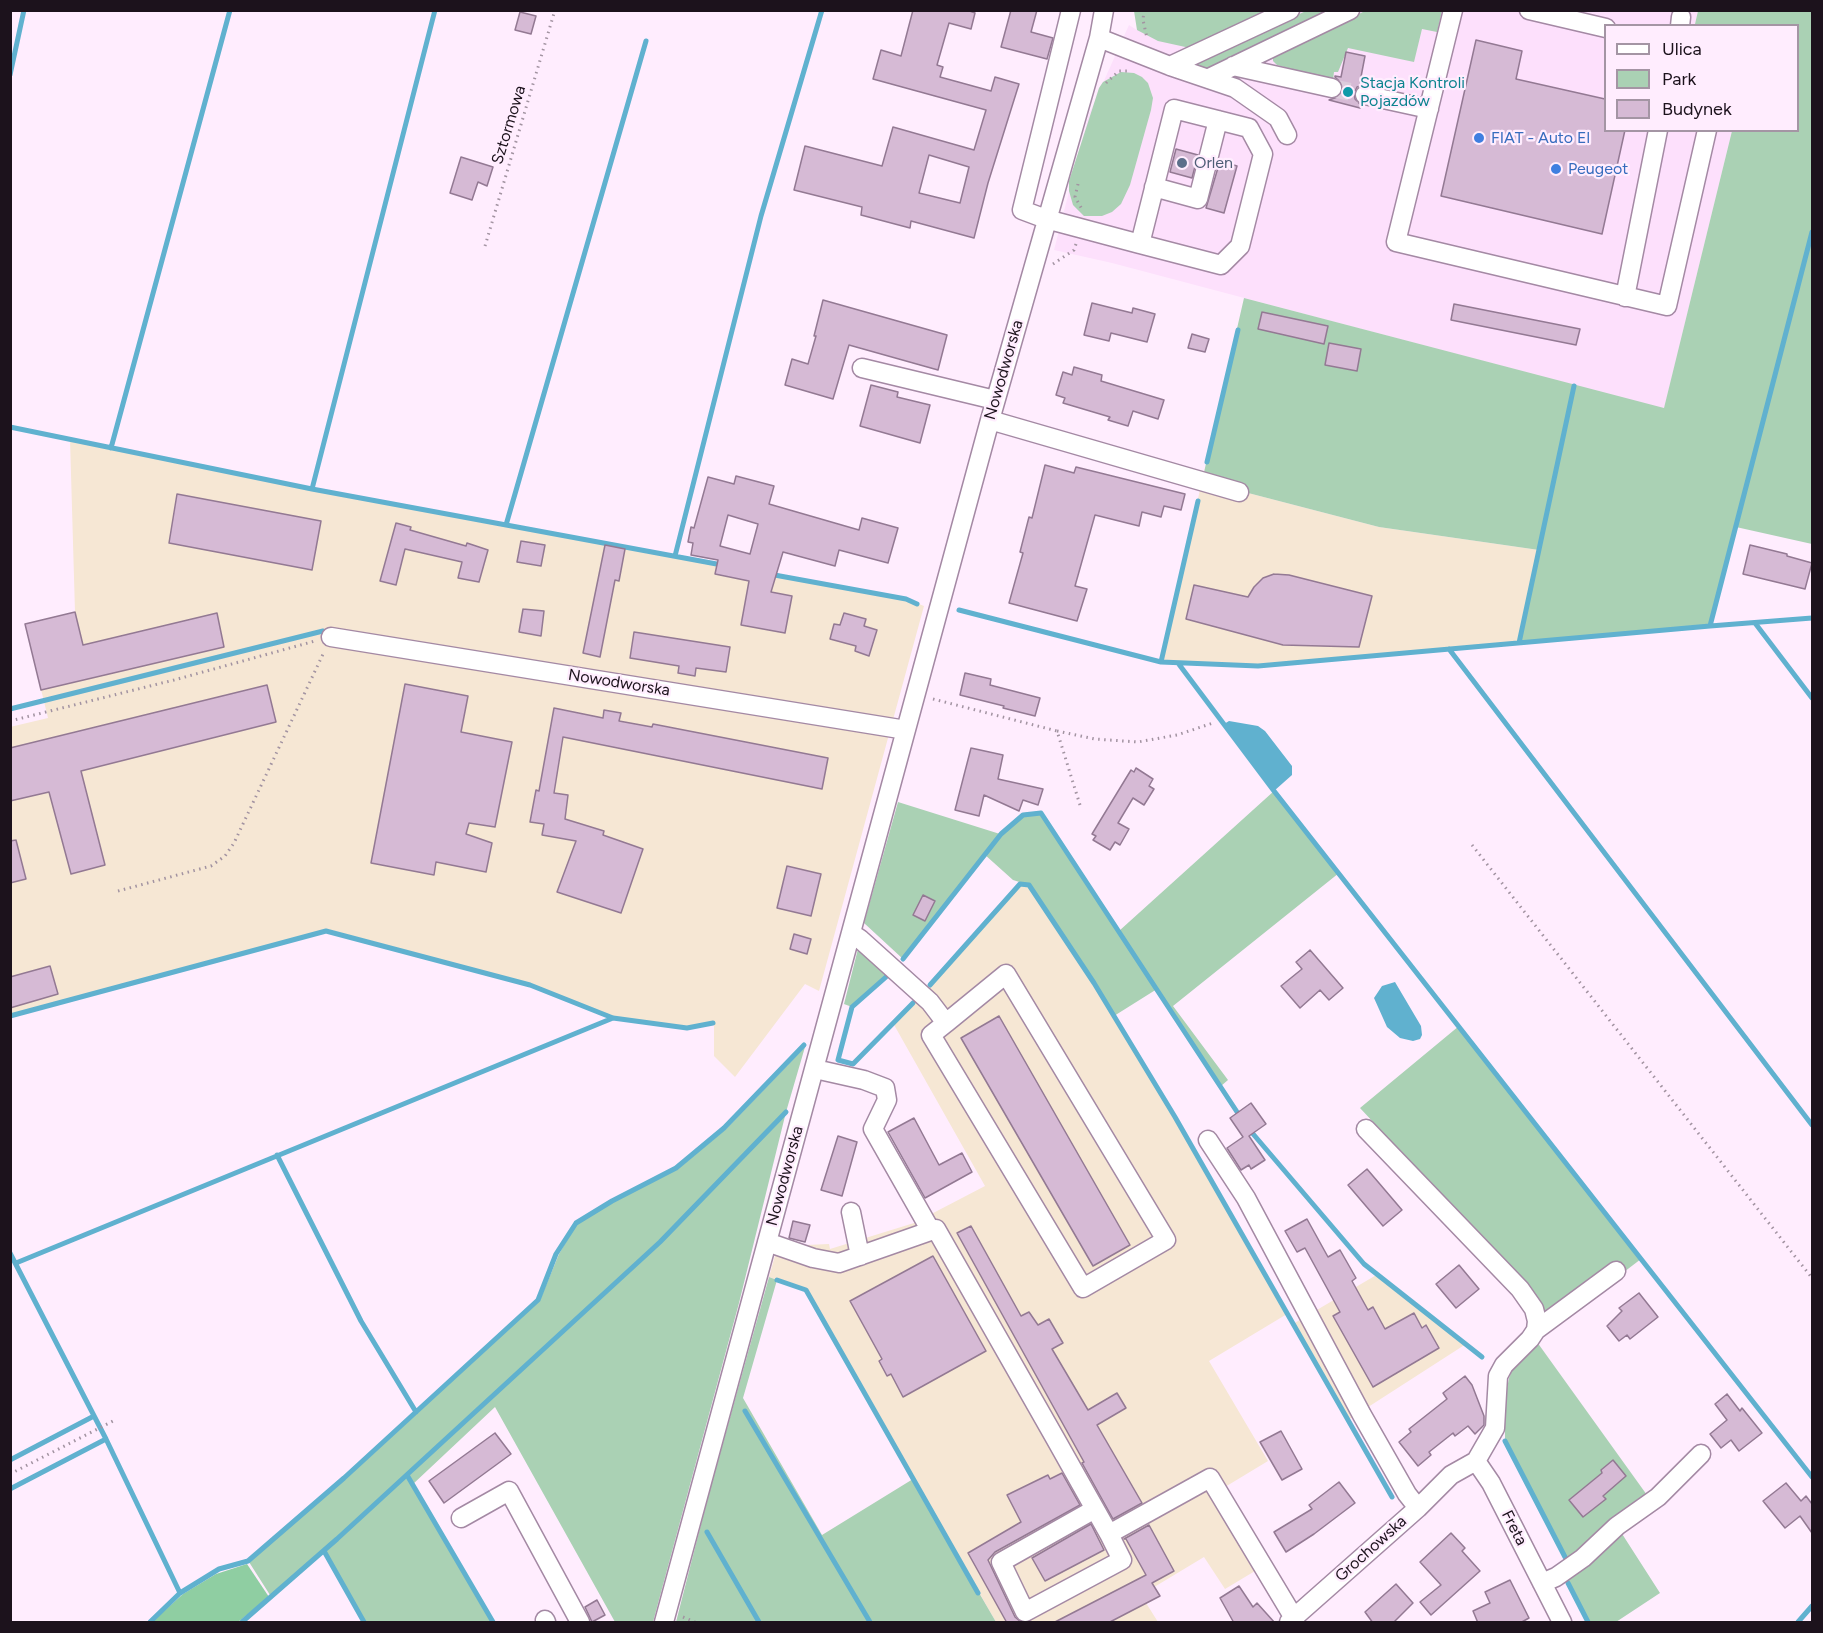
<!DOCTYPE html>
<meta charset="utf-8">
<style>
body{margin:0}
#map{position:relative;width:1823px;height:1633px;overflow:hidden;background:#ffedfe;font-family:Figtree,sans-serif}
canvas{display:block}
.frame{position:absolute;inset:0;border:12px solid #1c121c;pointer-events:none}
.legend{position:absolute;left:1604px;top:24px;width:195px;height:108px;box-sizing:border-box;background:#ffedfe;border:2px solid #a495a4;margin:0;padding:8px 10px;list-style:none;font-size:18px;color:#1c121c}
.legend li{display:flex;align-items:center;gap:12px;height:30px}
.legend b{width:30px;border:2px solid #a495a4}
</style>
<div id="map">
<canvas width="1823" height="1633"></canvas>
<div class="frame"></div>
<ul class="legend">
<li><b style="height:8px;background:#fff"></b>Ulica</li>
<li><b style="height:16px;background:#aad1b4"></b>Park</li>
<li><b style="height:16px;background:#d6bad5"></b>Budynek</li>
</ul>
</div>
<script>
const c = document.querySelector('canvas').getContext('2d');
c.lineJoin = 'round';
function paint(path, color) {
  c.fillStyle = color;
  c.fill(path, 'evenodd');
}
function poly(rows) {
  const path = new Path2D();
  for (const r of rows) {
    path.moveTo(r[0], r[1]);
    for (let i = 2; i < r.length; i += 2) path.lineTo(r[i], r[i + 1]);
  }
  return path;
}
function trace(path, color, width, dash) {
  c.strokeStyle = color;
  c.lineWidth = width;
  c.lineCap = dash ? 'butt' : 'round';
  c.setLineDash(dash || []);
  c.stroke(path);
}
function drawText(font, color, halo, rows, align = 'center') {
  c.font = font + ' Figtree,sans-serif';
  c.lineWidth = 4.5;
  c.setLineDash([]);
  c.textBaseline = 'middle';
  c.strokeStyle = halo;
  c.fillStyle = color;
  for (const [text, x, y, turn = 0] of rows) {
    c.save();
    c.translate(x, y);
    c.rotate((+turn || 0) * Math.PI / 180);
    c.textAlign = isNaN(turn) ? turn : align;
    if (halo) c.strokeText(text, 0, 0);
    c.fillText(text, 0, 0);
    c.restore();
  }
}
paint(poly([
 [1278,11,1698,11,1695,24,1699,25,1606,26,1606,130,1732,131,1664,409,1112,263,1054,250,1089,114,1129,25,1137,30]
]), '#fde0fc');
paint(poly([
 [70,439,312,489,906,599,924,606,819,991,805,984,735,1077,714,1056,714,1021,687,1026,615,1017,532,984,327,929,11,1014,10,727,48,718,25,624,75,612],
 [1202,481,1379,527,1539,550,1519,643,1258,666,1161,662],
 [1020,884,1029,885,1094,983,1175,1117,1287,1314,1209,1361,1268,1461,1225,1487,1294,1602,1282,1615,1255,1571,1225,1589,1204,1557,1141,1595,1158,1622,996,1622,806,1290,769,1277,780,1238,806,1245,829,1244,830,1249,914,1223,985,1186,893,1023],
 [1378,1274,1466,1344,1348,1420,1293,1324]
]), '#f6e7d4');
paint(poly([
 [1400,10,1442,11,1437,32,1422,29,1414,62,1348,48,1338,72,1334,72,1333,80,1277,65,1273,61,1273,55,1365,11],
 [1134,11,1278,11,1190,48,1158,41,1137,30],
 [1306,11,1339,11,1211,68,1204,69,1195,67,1194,64,1196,61],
 [1698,11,1812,11,1812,544,1736,527,1710,626,1519,643,1539,550,1379,527,1202,481,1244,298,1664,408,1732,131,1798,130,1798,26,1699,25,1695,24],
 [1121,72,1134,73,1142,77,1148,83,1153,98,1151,110,1130,185,1121,204,1112,212,1102,216,1084,216,1073,205,1069,191,1069,181,1099,88,1103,82],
 [1274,791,1339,873,1173,1006,1228,1080,1221,1086,1157,989,1114,1016,1029,885,1013,880,984,854,903,959,864,923,898,802,1000,834,1023,815,1041,813,1119,931],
 [859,945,889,974,852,1007,844,1004],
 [1459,1026,1641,1259,1620,1275,1547,1314,1531,1291,1360,1108],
 [805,1047,786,1112,739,1303,653,1622,615,1622,495,1407,412,1485,493,1622,364,1622,323,1552,270,1595,249,1562,365,1461,540,1300,559,1254,577,1223,616,1200,679,1168,727,1128],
 [769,1277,777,1280,743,1398,822,1535,913,1479,996,1622,676,1622,708,1497],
 [1537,1342,1652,1502,1617,1526,1660,1593,1616,1622,1588,1622,1568,1583,1565,1557,1505,1441,1505,1399,1509,1378,1515,1364]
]), '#aad1b4');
paint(poly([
 [247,1564,269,1597,238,1622,152,1622,183,1594,216,1574]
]), '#8fcea2');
paint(poly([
 [1229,721,1258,726,1265,731,1292,766,1292,775,1274,791,1224,724],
 [1395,982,1421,1026,1422,1035,1420,1039,1413,1041,1400,1038,1387,1027,1374,998,1382,986]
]), '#60b1cf');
trace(poly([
 [10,75,24,10],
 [1812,232,1710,626,1812,618],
 [10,427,312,489,722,565],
 [111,448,230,10],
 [1207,462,1238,330],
 [312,489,435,10],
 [506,525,646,41],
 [675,556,761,216,822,10],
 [769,574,906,599,917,604],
 [959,610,1161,662,1258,666,1710,626],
 [1755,623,1812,698],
 [1519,643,1574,386],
 [1449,649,1812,1125],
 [1161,662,1198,501],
 [1178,663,1274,791,1812,1477],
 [10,709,323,631],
 [903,959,1001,834,1023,815,1041,813,1241,1118],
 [886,977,852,1007,838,1060,853,1064,913,1003],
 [930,985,1020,884,1029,885,1094,983,1175,1117,1392,1497],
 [10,1016,326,931,530,985,613,1018,687,1028,713,1023],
 [1248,1128,1364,1264,1482,1357],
 [277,1155,361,1321,416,1412],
 [10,1253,106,1439,180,1593,150,1622],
 [16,1263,613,1018],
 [777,1280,806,1290,978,1593],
 [745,1411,870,1622],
 [1505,1441,1565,1557],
 [10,1460,94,1416],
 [407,1475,493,1622],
 [10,1489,106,1439],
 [707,1532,759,1622],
 [324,1551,364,1622],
 [1568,1583,1588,1622],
 [180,1593,219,1569,248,1561,344,1478,538,1300,556,1254,576,1223,612,1201,676,1168,724,1128,804,1045],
 [242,1622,337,1539,660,1242,786,1112],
 [1798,1622,1812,1606]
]), '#60b1cf', 5);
const building = poly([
 [913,10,967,10,975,13,971,29,949,23,937,65,943,67,940,77,991,91,995,77,1019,84,988,183,974,238,911,221,910,228,861,215,862,207,794,190,805,146,882,166,893,127,974,150,986,110,873,79,881,50,901,56,913,10],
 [929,155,969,167,960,203,919,193,929,155],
 [1011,10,1037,10,1031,32,1053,38,1047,59,1001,47,1011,10],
 [520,12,536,16,531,34,515,30,520,12],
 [1476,40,1522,51,1516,79,1605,99,1605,130,1625,130,1602,234,1441,196,1476,40],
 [1346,52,1365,56,1360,82,1366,84,1357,87,1354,93,1355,99,1361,105,1360,108,1329,100,1340,96,1343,91,1342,84,1335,77,1335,76,1341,77,1346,52],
 [1176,149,1198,155,1192,178,1170,172,1176,149],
 [461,157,493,167,487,186,478,182,472,200,450,193,461,157],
 [1220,161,1237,166,1224,213,1206,208,1220,161],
 [823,300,947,335,938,370,849,345,833,399,785,385,792,359,808,364,816,336,814,336,823,300],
 [1092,303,1132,313,1133,308,1155,314,1147,342,1111,333,1109,341,1084,335,1092,303],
 [1454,304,1580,329,1576,345,1451,320,1454,304],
 [1262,312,1328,326,1324,344,1258,329,1262,312],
 [1192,334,1209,339,1205,352,1188,348,1192,334],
 [1329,343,1361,349,1357,371,1325,365,1329,343],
 [1074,367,1102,375,1101,381,1164,400,1158,419,1133,411,1128,426,1108,420,1110,417,1063,403,1065,398,1056,395,1063,372,1072,375,1074,367],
 [871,385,898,392,897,397,930,405,920,443,860,426,871,385],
 [1045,465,1074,473,1076,467,1185,494,1181,510,1164,506,1161,517,1142,512,1139,526,1095,515,1075,586,1087,589,1077,621,1009,603,1023,553,1020,552,1029,517,1032,518,1045,465],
 [736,476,774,486,769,504,859,530,862,518,898,528,888,563,839,550,835,566,783,552,771,592,792,596,785,633,741,625,749,581,715,574,718,560,691,555,693,543,688,542,691,527,694,528,708,477,734,484,736,476],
 [728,515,758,524,750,554,720,546,728,515],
 [177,494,321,521,312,570,169,543,177,494],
 [396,523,411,527,410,530,466,546,467,543,488,550,479,582,458,578,462,562,405,549,396,585,380,581,396,523],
 [521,541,545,545,541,566,517,562,521,541],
 [605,545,625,549,619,581,615,580,600,657,583,653,605,545],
 [1750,545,1787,554,1787,556,1812,563,1805,589,1743,574,1750,545],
 [1274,574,1289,575,1372,596,1359,647,1283,645,1186,619,1194,585,1248,597,1254,587,1263,578,1274,574],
 [523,609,544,611,541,636,519,632,523,609],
 [75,612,83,645,217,613,224,647,41,690,25,624,75,612],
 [844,613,866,619,864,626,877,630,869,656,855,651,856,646,830,639,834,624,840,625,844,613],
 [634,632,730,647,726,672,696,668,695,676,678,673,679,666,630,658,634,632],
 [965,673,991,679,990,685,1040,698,1035,716,1003,708,1004,706,960,695,965,673],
 [405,684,468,696,461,732,512,742,495,827,469,823,466,834,492,843,486,872,436,862,434,875,371,863,405,684],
 [267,685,276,722,81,771,105,865,71,874,49,792,10,801,10,748,267,685],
 [554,708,603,718,604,710,621,713,619,721,652,727,653,724,828,758,822,789,563,737,554,793,568,795,565,819,604,831,603,835,643,849,621,913,557,892,576,841,542,835,544,824,530,822,536,790,539,791,554,708],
 [971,748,1003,755,998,779,1043,789,1038,805,1023,800,1019,811,984,795,979,816,955,810,971,748],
 [1136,768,1153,779,1149,786,1154,789,1144,805,1133,798,1118,823,1129,829,1120,845,1115,842,1110,850,1093,840,1096,836,1092,834,1131,770,1134,772,1136,768],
 [16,840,26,879,10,883,10,841,16,840],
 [787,866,821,874,811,916,777,908,787,866],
 [923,895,935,901,925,921,913,915,923,895],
 [794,934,811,939,807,954,790,949,794,934],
 [1310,950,1343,988,1329,1000,1320,990,1300,1008,1281,986,1302,969,1296,962,1310,950],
 [50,966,58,994,10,1008,10,977,50,966],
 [999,1016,1130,1245,1093,1266,961,1038,999,1016],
 [1251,1103,1266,1124,1249,1136,1265,1160,1251,1169,1249,1165,1241,1170,1227,1148,1243,1137,1230,1118,1251,1103],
 [914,1118,939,1165,962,1153,972,1172,925,1198,888,1132,914,1118],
 [838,1136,857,1142,842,1196,821,1190,838,1136],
 [1367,1169,1402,1210,1383,1226,1348,1185,1367,1169],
 [1307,1219,1328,1257,1340,1250,1356,1278,1352,1281,1368,1310,1373,1307,1385,1329,1414,1313,1422,1328,1426,1325,1439,1348,1373,1387,1333,1316,1340,1312,1305,1248,1297,1252,1285,1231,1307,1219],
 [793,1221,810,1225,805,1242,789,1238,793,1221],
 [971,1226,1021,1316,1029,1312,1038,1325,1049,1319,1063,1343,1052,1349,1088,1410,1117,1393,1126,1408,1097,1425,1142,1503,1113,1519,1082,1463,1084,1462,957,1233,971,1226],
 [933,1256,986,1351,903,1397,891,1374,887,1376,879,1361,882,1359,850,1301,933,1256],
 [1459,1265,1479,1289,1456,1308,1436,1284,1459,1265],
 [1639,1293,1658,1317,1630,1339,1627,1335,1619,1341,1607,1326,1622,1311,1619,1308,1639,1293],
 [1465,1376,1472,1385,1484,1416,1484,1425,1475,1434,1468,1426,1455,1436,1453,1433,1429,1452,1431,1455,1418,1466,1399,1442,1411,1432,1409,1429,1447,1399,1443,1393,1465,1376],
 [1727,1394,1740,1411,1742,1408,1762,1433,1739,1451,1731,1440,1721,1448,1710,1434,1727,1420,1715,1404,1727,1394],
 [1281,1431,1302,1469,1282,1480,1260,1442,1281,1431],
 [495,1433,511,1454,444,1503,429,1481,495,1433],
 [1613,1460,1626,1476,1603,1496,1606,1499,1583,1517,1569,1500,1602,1473,1601,1470,1613,1460],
 [1062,1473,1080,1505,995,1552,988,1560,1015,1617,1022,1623,1007,1623,968,1553,1021,1522,1007,1495,1048,1475,1050,1479,1062,1473],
 [1339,1482,1355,1503,1314,1534,1286,1552,1274,1532,1312,1509,1309,1505,1339,1482],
 [1786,1483,1801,1501,1806,1496,1812,1504,1812,1533,1800,1516,1785,1528,1763,1501,1786,1483],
 [1091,1524,1104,1550,1045,1581,1032,1558,1091,1524],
 [1149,1525,1174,1571,1152,1583,1160,1596,1108,1623,1053,1623,1146,1575,1126,1539,1124,1539,1149,1525],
 [1451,1533,1465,1548,1462,1551,1480,1571,1431,1615,1420,1602,1441,1585,1420,1562,1451,1533],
 [1510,1580,1529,1618,1520,1623,1478,1623,1473,1611,1490,1603,1485,1592,1510,1580],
 [1396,1584,1413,1603,1393,1623,1373,1623,1365,1612,1396,1584],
 [1239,1586,1253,1607,1257,1603,1275,1623,1234,1623,1220,1598,1239,1586],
 [597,1600,605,1615,592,1622,585,1607,597,1600]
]);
paint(building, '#d6bad5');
trace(building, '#937993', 1.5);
trace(poly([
 [1332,88,1365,95]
]), '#ddccdc', 18, [18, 9]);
const minor = poly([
 [1071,10,1022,210,1046,219,1140,244,1174,109,1249,128,1263,154,1240,246,1221,265,1140,244],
 [1453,10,1396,242,1667,306,1707,130],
 [1529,10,1606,28],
 [1680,26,1681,17],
 [1099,38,1170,66,1235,88,1278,118,1287,135],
 [1170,66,1290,10],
 [1233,66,1332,88],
 [1209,78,1350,10],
 [1365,95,1429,109],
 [1154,187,1198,199,1218,120],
 [1625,297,1658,130],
 [862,368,995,400],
 [990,420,1239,492],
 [331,637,906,730],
 [851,933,860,939,930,1002,946,1023,931,1035,1083,1288,1166,1240,1006,974,946,1023],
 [815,1069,864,1080,885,1088,887,1100,873,1129,931,1231],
 [1366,1129,1520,1289,1534,1309,1537,1321,1536,1330,1530,1339,1504,1365,1498,1376,1495,1428,1476,1461],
 [1208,1140,1246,1198,1362,1415,1407,1494,1418,1508],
 [851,1212,860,1256],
 [767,1242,813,1258,839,1263,936,1229,1055,1438,1109,1534,1122,1560,1025,1612,1001,1562,1095,1509],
 [1536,1330,1616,1271],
 [461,1518,509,1491,580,1622],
 [1109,1534,1210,1478,1294,1618],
 [1542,1583,1556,1577,1583,1558,1617,1526,1658,1497,1701,1454],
 [545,1620,546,1622],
 [664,1622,990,420,1099,38,1104,10],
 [1289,1622,1418,1508,1451,1475,1476,1461,1491,1483,1562,1622]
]);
trace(minor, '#a489a4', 21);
trace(poly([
 [1144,10,1143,20,1147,38],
 [1106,83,1119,71,1131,71],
 [1078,184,1075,197,1083,211],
 [485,246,555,10],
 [1053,264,1074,250,1076,244],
 [933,699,1057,731,1080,805],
 [10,721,174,680,315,641],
 [1057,731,1095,739,1138,742,1177,735,1213,723],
 [1472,845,1812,1278],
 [118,891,211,866,225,856,234,843,324,652],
 [10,1474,113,1421],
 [683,1617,695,1622]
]), '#a293a1', 3, [1.5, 4.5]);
trace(minor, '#fff', 18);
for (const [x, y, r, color] of [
 [1348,92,6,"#0f9aa8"],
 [1479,138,6,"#3f7fe0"],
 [1182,163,6,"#5c6f8a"],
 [1556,169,6,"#3f7fe0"]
]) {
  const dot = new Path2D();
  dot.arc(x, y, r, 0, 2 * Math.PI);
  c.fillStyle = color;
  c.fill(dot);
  trace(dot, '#ffedfe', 2);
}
drawText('16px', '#0d838f', '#ffedfe', [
 ["Stacja Kontroli",1360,83],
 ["Pojazdów",1360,101]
], 'left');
drawText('16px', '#1c121c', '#ffedfe', [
 ["Sztormowa",509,125,-73],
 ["Nowodworska",1004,370,-74],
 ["Nowodworska",619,683,9],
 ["Nowodworska",785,1176,-75],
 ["Freta",1514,1528,63],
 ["Grochowska",1371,1549,-42]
]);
drawText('16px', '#366cbe', '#ffedfe', [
 ["FIAT - Auto El",1491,138],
 ["Peugeot",1568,169]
], 'left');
drawText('16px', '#4e5e75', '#ffedfe', [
 ["Orlen",1194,163]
], 'left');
</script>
